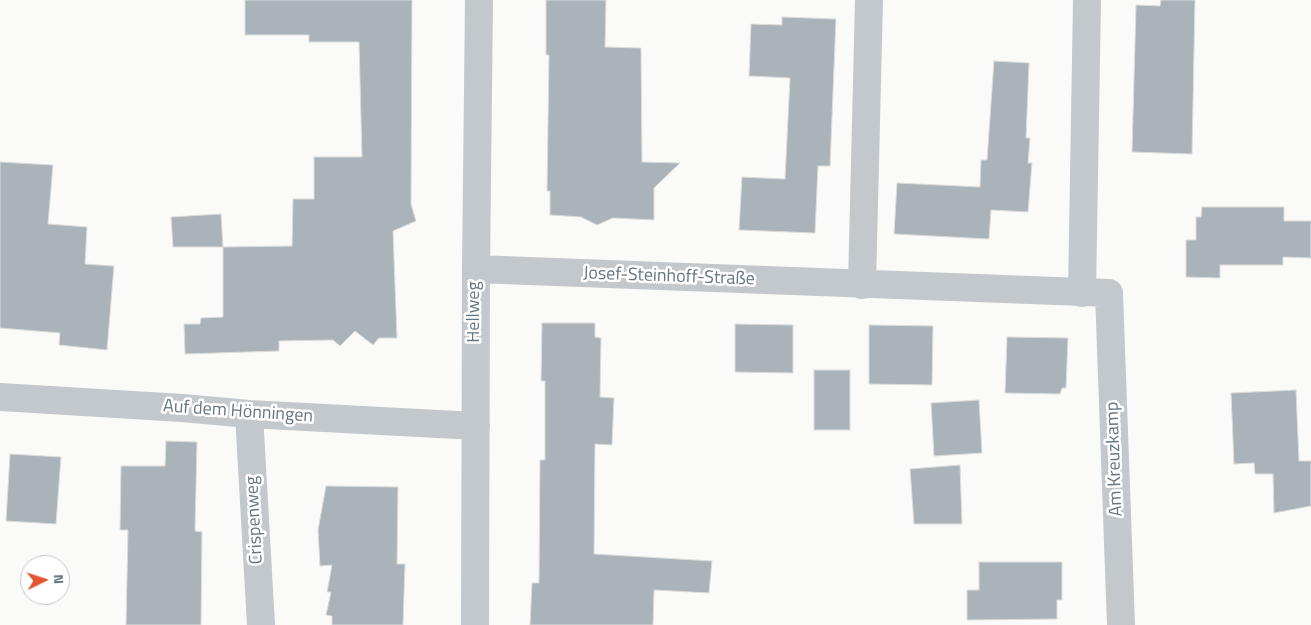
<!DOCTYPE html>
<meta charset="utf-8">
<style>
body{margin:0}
#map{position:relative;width:1311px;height:625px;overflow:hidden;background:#fafaf8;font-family:"Titillium Web",sans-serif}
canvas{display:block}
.north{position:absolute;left:20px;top:555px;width:50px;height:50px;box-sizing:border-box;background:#fff;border:1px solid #c1c8cd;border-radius:50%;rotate:86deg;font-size:14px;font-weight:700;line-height:20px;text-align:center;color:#657683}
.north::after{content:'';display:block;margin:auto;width:18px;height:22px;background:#e4572e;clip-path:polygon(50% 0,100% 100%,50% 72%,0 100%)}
</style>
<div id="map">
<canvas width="1311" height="625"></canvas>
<div class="north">N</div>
</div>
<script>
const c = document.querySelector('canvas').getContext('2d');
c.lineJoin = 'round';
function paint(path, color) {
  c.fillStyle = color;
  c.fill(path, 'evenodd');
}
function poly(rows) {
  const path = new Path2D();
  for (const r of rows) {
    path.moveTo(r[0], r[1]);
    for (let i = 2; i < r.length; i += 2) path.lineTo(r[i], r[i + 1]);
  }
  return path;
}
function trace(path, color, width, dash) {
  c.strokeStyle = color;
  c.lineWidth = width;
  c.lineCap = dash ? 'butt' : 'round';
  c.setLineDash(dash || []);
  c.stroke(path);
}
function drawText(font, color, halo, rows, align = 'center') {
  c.font = font + ' "Titillium Web",sans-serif';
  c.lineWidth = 5;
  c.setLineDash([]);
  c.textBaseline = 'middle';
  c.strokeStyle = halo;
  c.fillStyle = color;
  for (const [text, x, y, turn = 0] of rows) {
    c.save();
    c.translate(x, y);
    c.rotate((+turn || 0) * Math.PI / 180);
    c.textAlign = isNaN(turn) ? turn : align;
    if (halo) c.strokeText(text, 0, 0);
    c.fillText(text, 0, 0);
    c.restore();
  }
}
const building = poly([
 [245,0,412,0,411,204,416,221,393,231,397,338,379,338,373,345,355,331,340,346,333,340,279,341,279,351,185,354,184,324,200,324,201,318,223,317,223,247,292,246,293,199,314,199,314,157,362,157,359,42,309,42,309,35,245,35,245,0],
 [546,0,606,0,605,47,641,48,642,162,680,163,654,188,654,220,613,218,597,225,581,217,550,215,550,191,547,191,549,55,546,55,546,0],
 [1161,0,1195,0,1192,154,1132,152,1136,5,1160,6,1161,0],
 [782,17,836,19,830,166,818,166,815,233,739,230,742,177,785,179,790,78,749,76,751,24,782,25,782,17],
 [994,61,1029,63,1026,138,1030,138,1028,163,1032,163,1028,212,991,210,989,239,894,234,897,183,980,187,981,160,987,160,994,61],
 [0,162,53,165,48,224,87,227,85,264,114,266,107,350,59,345,60,333,0,328,0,162],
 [1202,207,1284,207,1284,221,1311,221,1311,258,1283,257,1283,265,1220,265,1220,278,1186,277,1186,240,1196,240,1196,217,1201,217,1202,207],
 [221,214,223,247,173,247,171,217,221,214],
 [542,323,595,323,595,337,601,338,600,397,614,398,612,445,595,444,594,554,712,561,709,593,654,590,653,625,530,625,532,583,539,583,540,460,545,460,545,381,541,381,542,323],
 [735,324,793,325,793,373,735,372,735,324],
 [869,325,933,326,932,385,869,384,869,325],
 [1007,337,1068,338,1066,388,1062,388,1060,394,1005,393,1007,337],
 [814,370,850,370,850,430,814,430,814,370],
 [1296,390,1299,461,1311,461,1311,506,1274,513,1273,474,1255,474,1254,463,1234,464,1231,393,1296,390],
 [979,400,982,453,934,456,931,403,979,400],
 [166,441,197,442,195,531,202,532,201,625,126,625,128,530,120,530,121,466,165,466,166,441],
 [10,454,61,457,56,524,6,521,10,454],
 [960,465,962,524,914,524,910,469,960,465],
 [326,486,398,487,397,564,405,564,403,625,332,625,332,616,326,615,331,592,327,592,332,565,320,566,318,530,326,486],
 [979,562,1062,562,1062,600,1057,600,1057,619,967,620,967,590,979,590,979,562]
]);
paint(building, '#aab3b9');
trace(building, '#dcdcda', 1);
trace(poly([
 [476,269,1109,293,1121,625],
 [862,285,869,0],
 [1082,293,1087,0],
 [0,397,182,408,249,414,476,426],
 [249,414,261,625],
 [475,625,476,269,479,0]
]), '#c3c8cc', 28);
drawText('18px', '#657683', '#fff', [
 ["Josef-Steinhoff-Straße",669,277,2],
 ["Hellweg",475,312,-90],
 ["Auf dem Hönningen",238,412,4],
 ["Am Kreuzkamp",1115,459,-92],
 ["Crispenweg",255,520,-93]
]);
</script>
